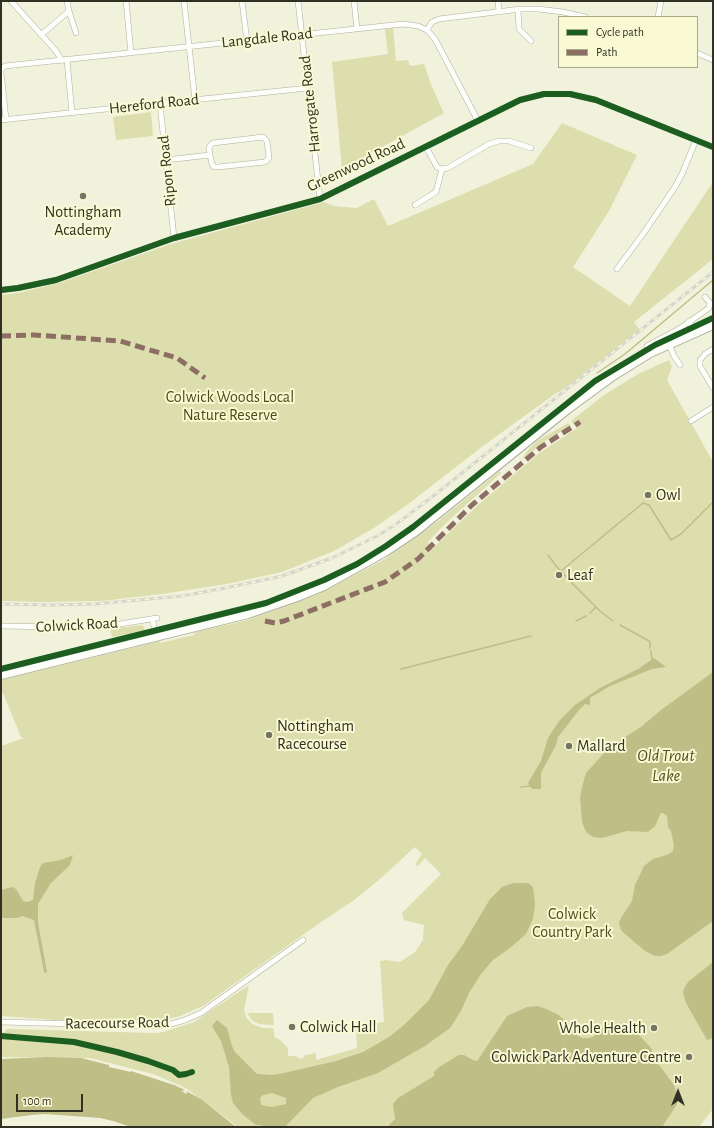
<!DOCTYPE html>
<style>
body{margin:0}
#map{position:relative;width:714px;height:1128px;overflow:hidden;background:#f1f2dc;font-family:"Alegreya Sans",sans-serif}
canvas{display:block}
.frame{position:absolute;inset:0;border:2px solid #313123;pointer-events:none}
.legend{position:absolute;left:558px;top:16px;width:140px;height:52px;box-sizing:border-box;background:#f9fad4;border:1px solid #a9aa8d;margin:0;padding:5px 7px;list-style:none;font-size:12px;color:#313123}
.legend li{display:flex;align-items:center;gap:8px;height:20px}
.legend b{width:20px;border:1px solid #a9aa8d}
.north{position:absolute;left:658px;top:1072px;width:40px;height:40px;-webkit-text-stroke:3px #f9fad4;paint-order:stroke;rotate:0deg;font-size:11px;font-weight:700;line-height:16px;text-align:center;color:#313123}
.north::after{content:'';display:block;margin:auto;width:14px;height:18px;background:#313123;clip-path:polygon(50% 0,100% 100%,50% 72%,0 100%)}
.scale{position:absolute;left:16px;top:1094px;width:67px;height:18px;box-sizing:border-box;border:2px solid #313123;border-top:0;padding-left:5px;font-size:12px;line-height:14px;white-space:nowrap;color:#313123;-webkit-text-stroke:3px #f9fad4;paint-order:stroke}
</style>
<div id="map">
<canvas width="714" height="1128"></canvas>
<div class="frame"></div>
<ul class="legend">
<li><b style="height:5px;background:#1b5e20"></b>Cycle path</li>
<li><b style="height:5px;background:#8d6e63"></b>Path</li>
</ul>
<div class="north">N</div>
<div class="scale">100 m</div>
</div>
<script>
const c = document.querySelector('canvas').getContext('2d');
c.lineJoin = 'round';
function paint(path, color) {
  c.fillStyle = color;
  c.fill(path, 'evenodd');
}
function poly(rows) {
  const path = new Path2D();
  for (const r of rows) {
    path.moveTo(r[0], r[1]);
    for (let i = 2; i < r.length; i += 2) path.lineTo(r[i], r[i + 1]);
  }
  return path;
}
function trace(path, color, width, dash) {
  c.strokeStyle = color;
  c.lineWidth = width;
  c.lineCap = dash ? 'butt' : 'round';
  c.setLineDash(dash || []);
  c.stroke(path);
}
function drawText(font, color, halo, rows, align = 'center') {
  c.font = font + ' "Alegreya Sans",sans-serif';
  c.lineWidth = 4;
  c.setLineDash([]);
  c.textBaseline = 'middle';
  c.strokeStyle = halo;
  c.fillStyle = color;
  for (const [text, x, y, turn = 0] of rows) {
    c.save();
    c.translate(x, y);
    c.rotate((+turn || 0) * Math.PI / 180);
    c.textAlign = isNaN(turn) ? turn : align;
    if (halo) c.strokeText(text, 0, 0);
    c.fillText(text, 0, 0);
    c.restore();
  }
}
paint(poly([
 [393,28,396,61,408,60,410,66,424,64,432,87,444,113,342,169,332,62,388,54,385,29],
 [151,112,153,136,116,140,113,117],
 [562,123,637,155,609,211,573,267,630,306,713,182,713,259,634,322,640,330,565,388,555,394,483,446,411,502,374,528,334,551,282,572,227,584,162,594,102,601,43,602,1,601,1,295,18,293,59,283,171,244,324,202,334,206,357,208,374,199,388,226,533,164],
 [669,360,672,367,667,380,713,462,713,980,689,1001,713,1038,713,1109,699,1127,238,1127,186,1088,153,1074,90,1058,1,1057,1,1035,7,1029,155,1033,164,1032,194,1022,249,985,244,1010,246,1017,252,1024,262,1028,273,1028,275,1038,279,1039,288,1048,288,1056,295,1056,301,1059,304,1057,305,1055,316,1053,316,1060,357,1048,356,1027,384,1022,380,961,386,960,400,962,415,952,423,940,424,925,404,920,402,913,441,874,425,858,419,865,417,866,415,864,422,854,415,847,380,879,353,901,321,922,203,1006,180,1016,163,1020,153,1021,55,1020,1,1016,1,746,24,738,21,737,3,693,1,693,6,692,1,693,1,680,160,641,160,643,194,635,195,632,248,620,317,595,385,559,437,522,500,471,501,473,444,525,428,542,432,549,478,505,538,454,577,428,571,421,604,395,638,374],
 [568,423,571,426,545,441,522,460,527,451,537,441],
 [143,625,145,631,112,637,110,629],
 [247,1013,273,1013,274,1025,259,1024,253,1021]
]), '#dddead');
paint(poly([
 [654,658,666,667,652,669,610,686,590,698,590,705,585,704,579,710,558,737,556,745,541,773,541,789,532,789,528,783,541,761,548,738,559,721,575,705,600,688,638,669],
 [713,672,713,921,667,954,661,956,655,956,645,951,625,934,621,930,619,923,621,918,632,901,635,885,644,866,653,859,669,854,673,851,674,845,671,831,668,827,667,816,663,813,661,813,655,826,648,832,627,831,602,838,593,837,586,832,582,822,580,798,582,787,586,773,604,753,625,737,641,727,661,710],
 [73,855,70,865,51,883,38,904,38,923,47,972,46,973,44,972,34,920,22,916,18,918,1,918,1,890,12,887,16,889,23,901,27,902,33,900,35,883,40,867,43,863,61,860],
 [513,883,528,883,533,887,535,905,533,919,526,934,510,948,493,960,481,974,469,993,461,1011,450,1028,425,1046,378,1073,338,1087,313,1098,285,1127,265,1127,260,1125,256,1125,242,1114,233,1103,231,1095,229,1067,221,1041,212,1026,217,1020,227,1028,232,1046,235,1052,257,1074,272,1075,284,1073,336,1061,363,1052,389,1037,405,1024,429,1000,448,965,462,946,490,899,502,887],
 [272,1093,286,1098,286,1104,272,1107,261,1105,260,1098,263,1095],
 [713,962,713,1038,707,1040,686,1003,683,992,685,987,688,982],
 [538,1006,546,1009,557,1014,567,1022,578,1036,583,1038,588,1038,593,1037,605,1026,613,1023,620,1023,639,1035,652,1049,652,1053,651,1058,652,1062,659,1065,674,1085,677,1095,677,1104,662,1127,389,1127,389,1125,395,1119,393,1104,398,1098,434,1076,434,1072,439,1067,459,1055,464,1055,473,1060,477,1061,507,1016,527,1007],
 [47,1057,81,1058,109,1065,109,1067,131,1072,131,1071,174,1085,185,1090,182,1091,186,1094,187,1093,186,1091,201,1099,236,1127,131,1127,113,1121,100,1118,45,1114,32,1115,1,1119,1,1059]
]), '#bfbe87');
trace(poly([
 [597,373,625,354,713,280],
 [548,555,557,567,575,586,600,611,613,621],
 [561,571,643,503,649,505,671,540,681,534,713,502],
 [590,613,596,607],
 [576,621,586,616],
 [620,625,649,641,650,642,650,648],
 [651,651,652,661],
 [401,669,531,636],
 [521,787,530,786]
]), '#bfbe87', 1.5);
const minor = poly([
 [11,1,56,51,62,61],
 [126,1,131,53],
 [184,1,195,100],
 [242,1,247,41],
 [298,1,320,199],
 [354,1,357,29],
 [498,1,499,12],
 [518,10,519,29,531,41],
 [69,11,76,33],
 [658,17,661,1],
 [427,30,432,22,439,19,521,9,538,9,563,12,585,17],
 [41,35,69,11,67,1],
 [697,53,713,60],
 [67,60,72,113],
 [1,70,5,66,403,24,418,26,427,30,435,39,478,121],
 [1,72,6,119],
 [160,104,174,238],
 [1,120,308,88],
 [426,147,437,167,442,169,448,168,489,144,499,141,509,141,531,148],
 [166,160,210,155,209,147,213,143,263,137,267,141,269,158,265,162,218,167,214,167,212,164,210,155],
 [415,205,436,192,442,169],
 [617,269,643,234,675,187,682,174,696,140],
 [1,290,18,288,56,280,174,238,320,199,520,100,544,94,570,94,596,100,713,147],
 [689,321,694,332],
 [669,344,674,356,680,365],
 [647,346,679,329,709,308,710,303,705,297],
 [713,349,705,354,700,360,700,366,713,388],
 [691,421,713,407],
 [152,619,154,626],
 [1,626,58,627,120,624,157,618],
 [1,1022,158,1026,171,1024,185,1020,201,1013,303,940]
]);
const primary = poly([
 [1,675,248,614,297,597,324,586,385,552,415,532,568,409,613,376,650,353,713,325]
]);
trace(minor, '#afaf9f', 6);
trace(primary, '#afaf9f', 10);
trace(minor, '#fdfdfa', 5);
trace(primary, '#fdfdfa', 8);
const rail = poly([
 [1,604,52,605,95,604,182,596,225,588,282,576,332,558,377,536,395,525,432,497,713,272]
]);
trace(rail, '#d5d5ce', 3);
trace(rail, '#f9fad4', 1.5, [4.5]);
trace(poly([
 [1,336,34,335,120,341,177,358,205,378],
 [265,621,275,623,284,621,385,582,418,559,472,505,541,447,580,422]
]), '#8d6e63', 5, [10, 5]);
trace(poly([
 [1,290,18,288,56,280,174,238,320,199,520,100,544,94,570,94,596,100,713,147],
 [1,669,266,603,324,580,357,564,386,546,413,527,595,381,655,345,713,318],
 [1,1036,74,1042,117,1052,148,1061,173,1070,179,1075,186,1074,192,1072]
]), '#1b5e20', 6);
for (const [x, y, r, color] of [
 [83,196,4,"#747564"],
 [648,495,4,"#747564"],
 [559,575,4,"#747564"],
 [269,735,4,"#747564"],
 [569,746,4,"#747564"],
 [292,1027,4,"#747564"],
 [654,1028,4,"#747564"],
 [689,1057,4,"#747564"]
]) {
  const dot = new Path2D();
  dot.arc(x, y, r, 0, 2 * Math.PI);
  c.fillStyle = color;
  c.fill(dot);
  trace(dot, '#f9fad4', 1.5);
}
drawText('16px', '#313123', '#f9fad4', [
 ["Langdale Road",267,38,-6],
 ["Hereford Road",154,104,-6],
 ["Harrogate Road",310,104,-96],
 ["Greenwood Road",356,165,-25],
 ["Ripon Road",167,171,-96],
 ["Colwick Road",77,625,-3],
 ["Racecourse Road",117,1023,-1]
]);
drawText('16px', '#313123', '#f9fad4', [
 ["Nottingham",83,212,"center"],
 ["Academy",83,230,"center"],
 ["Owl",656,495],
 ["Leaf",567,575],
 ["Nottingham",277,726],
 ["Racecourse",277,744],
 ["Mallard",577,746],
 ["Colwick Hall",300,1027],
 ["Whole Health",646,1028,"right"],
 ["Colwick Park Adventure Centre",681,1057,"right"]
], 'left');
drawText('16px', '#4e4d17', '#f9fad4', [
 ["Colwick Woods Local",230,397],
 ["Nature Reserve",230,415],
 ["Colwick",572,914],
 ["Country Park",572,932]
]);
drawText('italic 17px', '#4f4e18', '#f9fad4', [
 ["Old Trout",666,756],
 ["Lake",666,776]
]);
</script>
